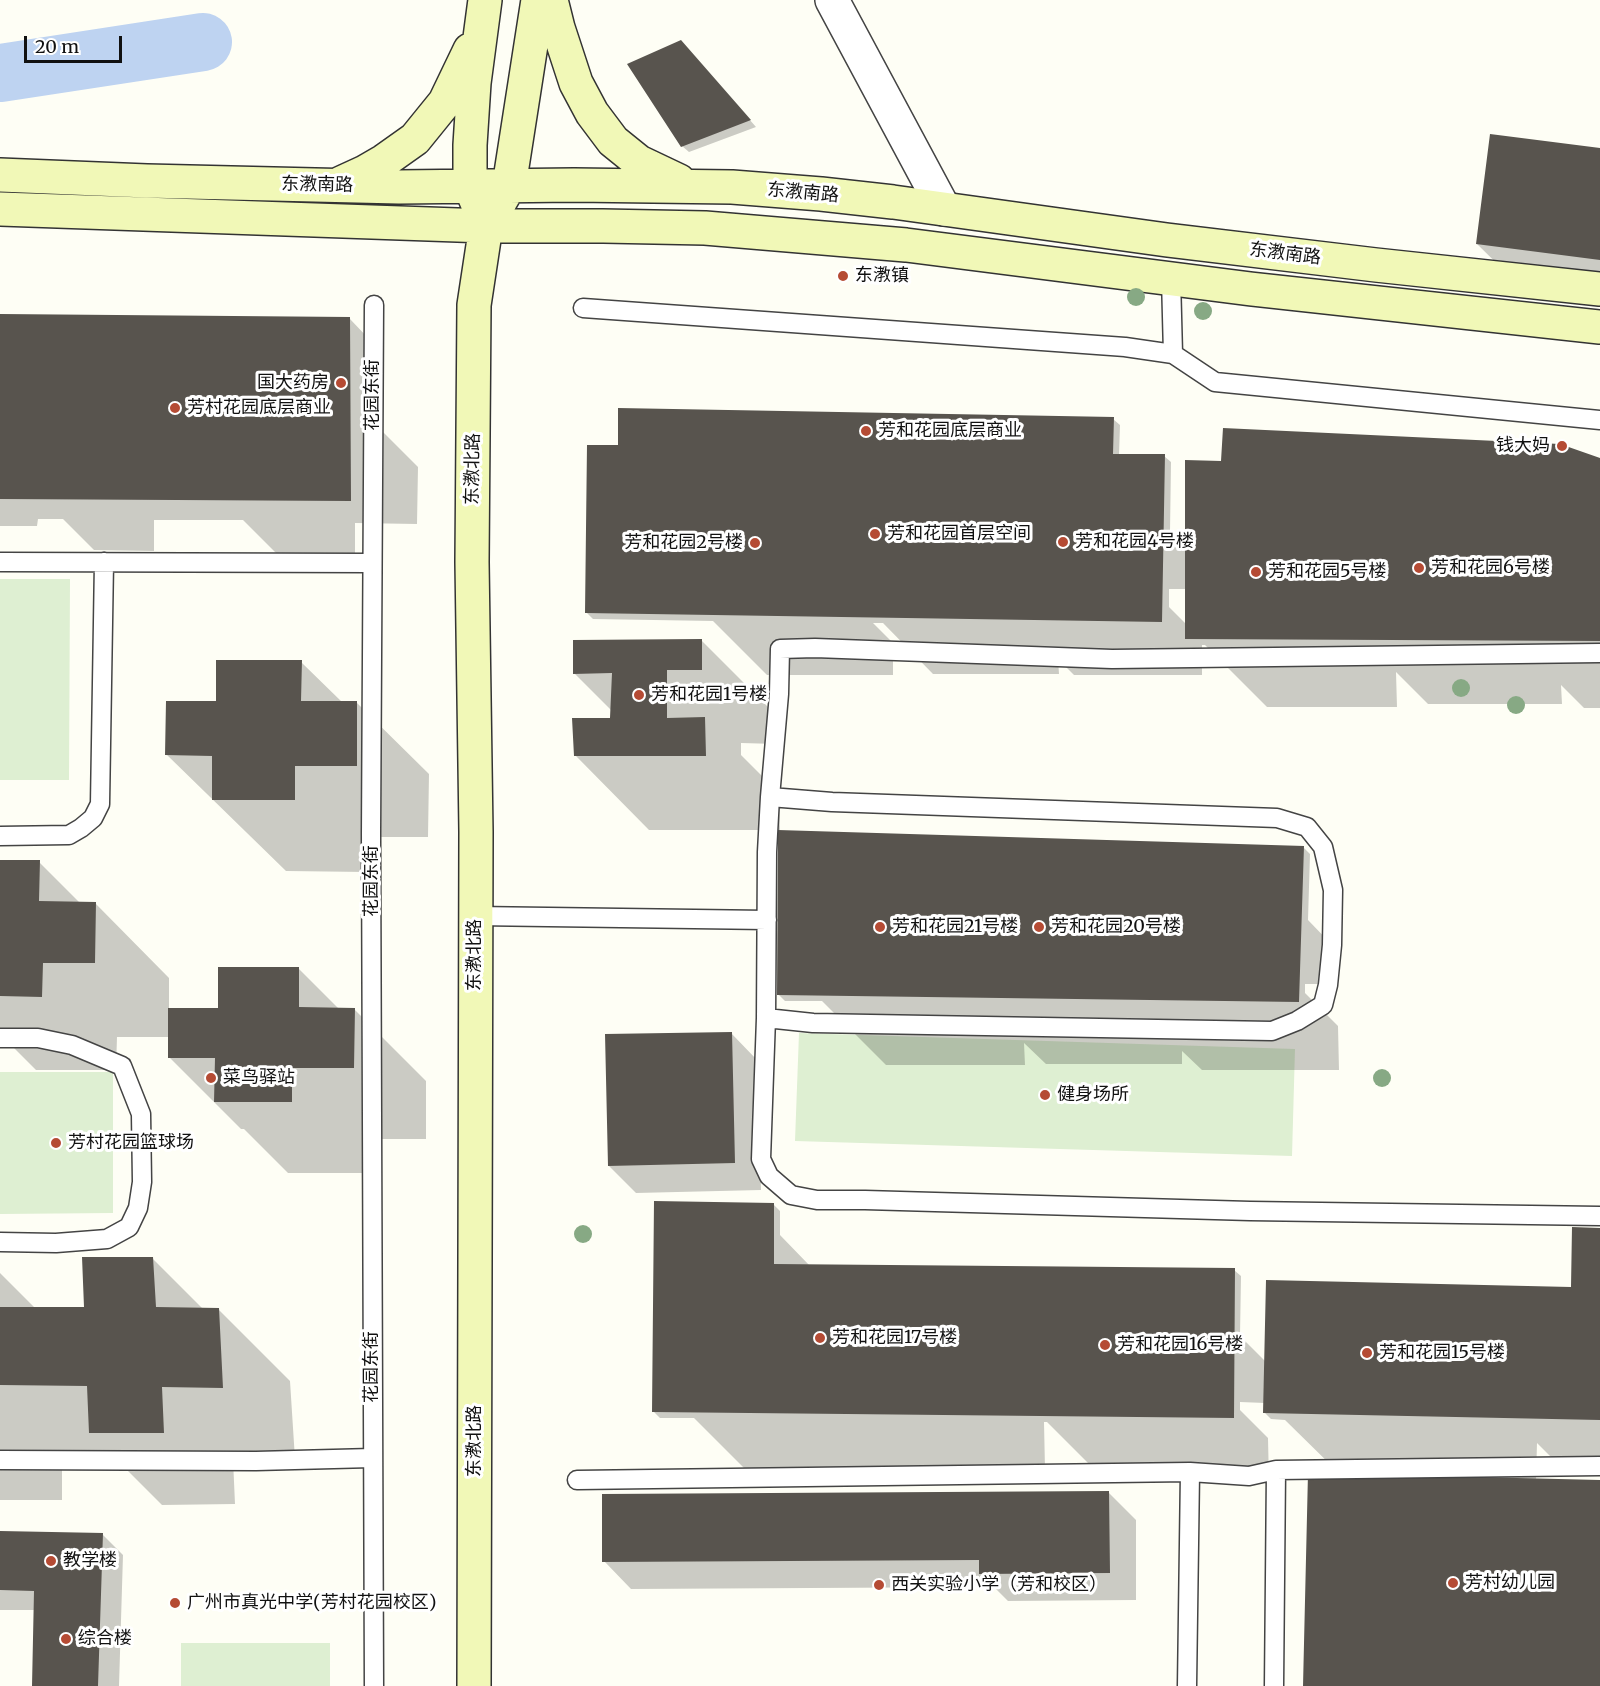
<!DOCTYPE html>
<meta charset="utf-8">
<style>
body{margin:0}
#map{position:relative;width:1600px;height:1686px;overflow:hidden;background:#fefef5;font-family:Merriweather,serif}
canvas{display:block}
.scale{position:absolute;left:24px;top:36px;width:98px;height:27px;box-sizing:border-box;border:3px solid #111;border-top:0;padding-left:8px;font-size:18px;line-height:21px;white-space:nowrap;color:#111;-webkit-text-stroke:4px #fff;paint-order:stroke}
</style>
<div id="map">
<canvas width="1600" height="1686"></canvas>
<div class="scale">20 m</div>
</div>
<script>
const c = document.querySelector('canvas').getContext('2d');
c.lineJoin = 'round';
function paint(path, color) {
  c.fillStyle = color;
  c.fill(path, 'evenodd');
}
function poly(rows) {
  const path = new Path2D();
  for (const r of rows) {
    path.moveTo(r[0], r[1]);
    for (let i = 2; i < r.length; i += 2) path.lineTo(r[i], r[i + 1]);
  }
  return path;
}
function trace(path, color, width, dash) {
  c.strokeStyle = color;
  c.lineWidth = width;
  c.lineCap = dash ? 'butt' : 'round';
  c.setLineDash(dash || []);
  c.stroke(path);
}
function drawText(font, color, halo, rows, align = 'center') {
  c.font = font + ' Merriweather,"Noto Sans SC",serif';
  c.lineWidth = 6;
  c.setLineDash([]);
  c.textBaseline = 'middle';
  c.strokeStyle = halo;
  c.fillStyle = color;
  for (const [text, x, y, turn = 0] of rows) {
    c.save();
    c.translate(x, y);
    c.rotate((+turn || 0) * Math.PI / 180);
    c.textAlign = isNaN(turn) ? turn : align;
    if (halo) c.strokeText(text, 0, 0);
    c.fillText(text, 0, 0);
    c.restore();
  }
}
paint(poly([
 [0,579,70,579,69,780,0,780],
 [799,1033,1295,1049,1292,1156,795,1141],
 [0,1072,113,1072,113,1213,0,1214],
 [181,1643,330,1643,330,1686,181,1686]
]), '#deefd2');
paint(poly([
 [687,48,756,127,689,152,682,146],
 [1600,150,1600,305,1530,296,1477,244],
 [0,315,350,319,370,340,371,420,418,467,417,524,355,523,355,558,280,557,243,520,154,520,154,551,94,550,63,519,38,519,37,526,0,526],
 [1113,419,1120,425,1119,455,1164,456,1171,462,1170,532,1187,550,1600,459,1600,708,1584,708,1561,685,1562,704,1428,704,1396,672,1397,707,1267,707,1205,645,1202,645,1202,675,1074,675,1058,659,1059,674,933,674,883,623,873,623,893,643,893,675,767,675,713,621,593,619,586,612],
 [1169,589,1187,589,1187,625,1169,607],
 [702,641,776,715,776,744,741,743,741,755,779,793,780,830,649,830,575,755,612,719,612,711,574,673],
 [301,662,342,702,357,703,429,774,428,837,366,837,366,872,286,871,167,755,218,703],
 [780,830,780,831,1303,847,1310,854,1308,920,1335,948,1335,984,1305,984,1305,993,1338,1026,1339,1070,1202,1070,1182,1051,1182,1064,1046,1064,1024,1043,1025,1065,886,1065,822,1001,785,1001,778,994],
 [0,862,39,862,80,903,95,903,169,978,169,1009,220,1009,299,969,339,1009,354,1009,426,1081,426,1139,363,1139,363,1173,288,1173,244,1129,241,1129,169,1057,169,1037,117,1037,116,1070,36,1070,3,1037,0,1037],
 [731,1033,758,1061,761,1190,636,1193,609,1166],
 [774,1205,780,1211,780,1235,810,1266,1234,1270,1241,1276,1240,1336,1266,1362,1572,1288,1600,1229,1600,1474,1568,1474,1537,1443,1536,1480,1600,1481,1600,1686,1304,1686,1341,1475,1285,1420,1271,1419,1265,1413,1265,1403,1240,1402,1240,1410,1268,1438,1269,1482,1101,1476,1047,1422,1044,1422,1045,1469,746,1470,694,1418,660,1418,654,1412],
 [153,1259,203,1309,218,1309,290,1381,295,1459,233,1459,235,1504,162,1505,114,1457,62,1456,62,1500,0,1500,0,1273,35,1308,85,1309],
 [1109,1493,1136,1520,1136,1600,1008,1601,994,1587,631,1589,604,1561],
 [0,1532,102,1534,123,1555,119,1686,33,1686,35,1610,0,1610]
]), '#0003');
trace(poly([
 [0,73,203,42]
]), '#bed3f1', 58);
paint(poly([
 [681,40,751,120,681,147,627,64],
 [1490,134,1600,148,1600,260,1476,244],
 [0,314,350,317,351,501,0,499],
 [618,408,1114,417,1113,454,1165,454,1162,622,585,613,587,445,618,445],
 [1223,428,1560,444,1600,458,1600,641,1185,639,1185,460,1221,461],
 [702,639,702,670,667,670,667,718,705,717,706,756,574,756,572,718,610,718,612,673,573,674,573,640],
 [216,660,302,660,301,701,357,701,357,766,295,766,295,800,212,800,212,756,165,755,166,701,216,701],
 [778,830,1304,846,1299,1002,777,995],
 [0,860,40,860,39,901,96,902,95,963,43,963,42,997,0,996],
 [218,967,299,967,299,1007,355,1008,354,1068,292,1068,292,1102,214,1102,215,1058,168,1058,168,1008,218,1008],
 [732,1032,735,1163,608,1166,605,1034],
 [654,1201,774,1203,774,1264,1235,1268,1234,1418,652,1412],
 [1572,1227,1600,1228,1600,1420,1263,1413,1266,1280,1571,1287],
 [82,1257,153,1257,156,1307,219,1308,223,1388,162,1387,164,1433,89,1433,87,1386,0,1385,0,1307,84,1307],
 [1308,1473,1600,1480,1600,1686,1303,1686],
 [1109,1491,1110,1573,979,1574,979,1560,602,1562,602,1494],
 [0,1531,103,1533,98,1686,32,1686,34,1591,0,1590]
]), '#58544e');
const lane = poly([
 [1171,278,1173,354,1215,382,1600,420],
 [374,305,371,833,374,1686],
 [583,308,1125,347,1173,354],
 [0,562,372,563],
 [1600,653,1112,659,815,648,780,649,779,694,770,797,832,802,1277,818,1307,827,1323,847,1333,890,1332,945,1328,985,1323,1005,1297,1021,1272,1031,813,1023,766,1018,761,1159,769,1176,791,1195,817,1200,865,1200,1250,1211,1600,1216],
 [0,836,69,835,81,828,93,818,100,804,104,562],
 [475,916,767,920],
 [766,1018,767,852,770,797],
 [0,1038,38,1038,72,1045,122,1066,141,1114,142,1182,138,1208,129,1227,107,1239,56,1243,0,1242],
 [0,1460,256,1461,372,1458],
 [577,1480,1190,1472,1249,1476,1276,1470,1600,1466],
 [1187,1686,1190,1472],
 [1274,1686,1276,1470]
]);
const street = poly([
 [832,0,944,209]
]);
const secondary = poly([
 [551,0,558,28,576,83,592,113,613,141,639,162,679,181],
 [0,175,147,181,399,187,574,185,732,187,821,194,893,202,1167,240,1376,265,1600,289],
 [341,183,365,172,384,161,415,139,445,102,470,50],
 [479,207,470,186,470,145,474,83,485,0],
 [0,209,486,226,603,226,705,228,906,245,1251,289,1600,327],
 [474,1686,476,832,472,562,474,305,486,226,509,186,538,0]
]);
trace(lane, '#444', 21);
trace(street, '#444', 36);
trace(secondary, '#333', 36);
trace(lane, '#fff', 18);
trace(street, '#fff', 33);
trace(secondary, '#f1f8b7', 33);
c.fillStyle = '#87a984';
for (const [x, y] of [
 [1136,297],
 [1203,311],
 [1461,688],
 [1516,705],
 [1382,1078],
 [583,1234]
]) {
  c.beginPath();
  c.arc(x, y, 9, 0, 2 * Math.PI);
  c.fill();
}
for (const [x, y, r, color] of [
 [843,276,6,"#b54b34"],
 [341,383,6,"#b54b34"],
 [175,408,6,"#b54b34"],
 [866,431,6,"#b54b34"],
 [1562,446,6,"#b54b34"],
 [875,534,6,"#b54b34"],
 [1063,542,6,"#b54b34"],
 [755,543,6,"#b54b34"],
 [1419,568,6,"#b54b34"],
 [1256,572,6,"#b54b34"],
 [639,695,6,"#b54b34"],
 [880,927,6,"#b54b34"],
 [1039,927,6,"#b54b34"],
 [211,1078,6,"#b54b34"],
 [1045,1095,6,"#b54b34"],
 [56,1143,6,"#b54b34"],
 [820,1338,6,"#b54b34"],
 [1105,1345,6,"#b54b34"],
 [1367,1353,6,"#b54b34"],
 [51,1561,6,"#b54b34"],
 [1453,1583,6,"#b54b34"],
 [879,1585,6,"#b54b34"],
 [175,1603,6,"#b54b34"],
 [66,1639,6,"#b54b34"]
]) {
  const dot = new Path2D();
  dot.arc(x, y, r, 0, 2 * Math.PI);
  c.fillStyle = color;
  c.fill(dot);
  trace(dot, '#fff', 2);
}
drawText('18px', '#111', '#fff', [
 ["东漖南路",317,185,1],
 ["东漖南路",803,193,5],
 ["东漖南路",1285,254,7],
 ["花园东街",373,395,-90],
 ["东漖北路",473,469,-89],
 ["花园东街",372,881,-90],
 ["东漖北路",475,955,-90],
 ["花园东街",372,1367,-90],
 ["东漖北路",475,1441,-90]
]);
drawText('18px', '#111', '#fff', [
 ["东漖镇",855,276],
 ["国大药房",329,383,"right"],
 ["芳村花园底层商业",187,408],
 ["芳和花园底层商业",878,431],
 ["钱大妈",1550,446,"right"],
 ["芳和花园首层空间",887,534],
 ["芳和花园4号楼",1075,542],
 ["芳和花园2号楼",743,543,"right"],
 ["芳和花园6号楼",1431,568],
 ["芳和花园5号楼",1268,572],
 ["芳和花园1号楼",651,695],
 ["芳和花园21号楼",892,927],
 ["芳和花园20号楼",1051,927],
 ["菜鸟驿站",223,1078],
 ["健身场所",1057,1095],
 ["芳村花园篮球场",68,1143],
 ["芳和花园17号楼",832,1338],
 ["芳和花园16号楼",1117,1345],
 ["芳和花园15号楼",1379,1353],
 ["教学楼",63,1561],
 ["芳村幼儿园",1465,1583],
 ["西关实验小学（芳和校区）",891,1585],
 ["广州市真光中学(芳村花园校区)",187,1603],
 ["综合楼",78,1639]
], 'left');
</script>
